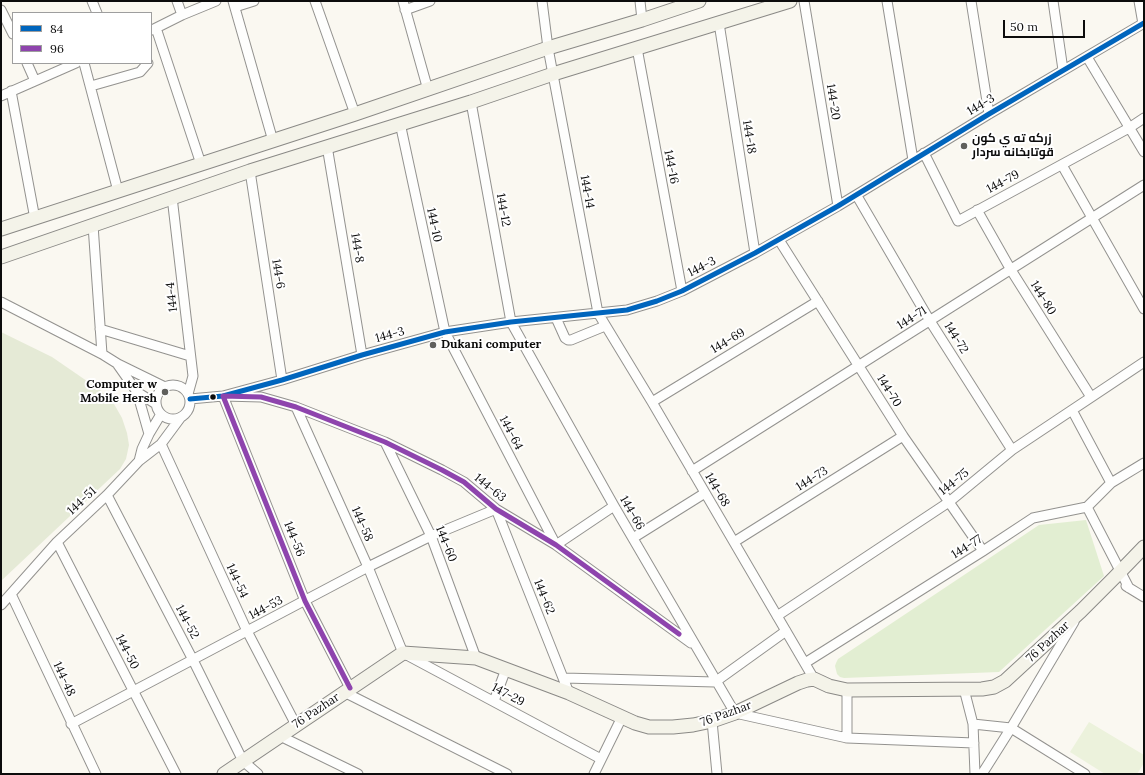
<!DOCTYPE html>
<meta charset="utf-8">
<style>
body{margin:0}
#map{position:relative;width:1145px;height:775px;overflow:hidden;background:#faf8f1;font-family:Lora,serif}
canvas{display:block}
.frame{position:absolute;inset:0;border:2px solid #0c0c0c;pointer-events:none}
.legend{position:absolute;left:12px;top:12px;width:140px;height:52px;box-sizing:border-box;background:#fff;border:1px solid #9e9e9e;margin:0;padding:5px 7px;list-style:none;font-size:12px;color:#0c0c0c}
.legend li{display:flex;align-items:center;gap:8px;height:20px}
.legend b{width:20px;border:1px solid #9e9e9e}
.scale{position:absolute;left:1003px;top:20px;width:82px;height:18px;box-sizing:border-box;border:2px solid #0c0c0c;border-top:0;padding-left:5px;font-size:12px;line-height:14px;white-space:nowrap;color:#0c0c0c;-webkit-text-stroke:3px #fff;paint-order:stroke}
</style>
<div id="map">
<canvas width="1145" height="775"></canvas>
<div class="frame"></div>
<ul class="legend">
<li><b style="height:5px;background:#0065bd"></b>84</li>
<li><b style="height:5px;background:#8e44ad"></b>96</li>
</ul>
<div class="scale">50 m</div>
</div>
<script>
const c = document.querySelector('canvas').getContext('2d');
c.lineJoin = 'round';
function paint(path, color) {
  c.fillStyle = color;
  c.fill(path, 'evenodd');
}
function poly(rows) {
  const path = new Path2D();
  for (const r of rows) {
    if (r.length === 3) {
      path.moveTo(r[0] + r[2], r[1]);
      path.arc(r[0], r[1], r[2], 0, 2 * Math.PI);
      continue;
    }
    path.moveTo(r[0], r[1]);
    for (let i = 2; i < r.length; i += 2) path.lineTo(r[i], r[i + 1]);
  }
  return path;
}
function trace(path, color, width, dash) {
  c.strokeStyle = color;
  c.lineWidth = width;
  c.lineCap = dash ? 'butt' : 'round';
  c.setLineDash(dash || []);
  c.stroke(path);
}
function drawText(font, color, halo, rows, align = 'center') {
  c.font = font + ' Lora,Cairo,serif';
  c.lineWidth = 4;
  c.setLineDash([]);
  c.textBaseline = 'middle';
  c.strokeStyle = halo;
  c.fillStyle = color;
  for (const [text, x, y, turn = 0] of rows) {
    c.save();
    c.translate(x, y);
    c.rotate((+turn || 0) * Math.PI / 180);
    c.textAlign = isNaN(turn) ? turn : align;
    if (halo) c.strokeText(text, 0, 0);
    c.fillText(text, 0, 0);
    c.restore();
  }
}
paint(poly([
 [1086,520,1104,576,999,672,844,678,840,677,837,674,835,666,836,663,838,659,1039,525]
]), '#e2eed2');
paint(poly([
 [1,332,52,357,100,390,114,404,122,418,127,433,129,445,126,459,120,469,1,581]
]), '#e5ead6');
paint(poly([
 [1089,722,1144,755,1144,763,1137,774,1105,774,1070,752]
]), '#ecf2dc');
const street = poly([
 [92,1,97,13],
 [177,1,182,15],
 [233,1,273,141],
 [315,1,355,114],
 [403,1,428,90],
 [542,1,548,48,598,313,652,402,814,679],
 [640,1,642,20],
 [804,1,838,206],
 [887,1,913,160],
 [971,1,989,114],
 [1053,1,1063,70],
 [1139,1,1143,24],
 [235,7,254,1],
 [1,10,13,34],
 [405,10,430,1],
 [719,23,755,253],
 [156,28,201,164],
 [152,30,182,15,216,1],
 [637,48,682,291],
 [1087,57,1144,152],
 [27,63,35,81],
 [84,63,118,191],
 [91,86,140,72,148,63],
 [11,91,35,219],
 [1,96,76,63],
 [471,102,511,322,614,506,735,713,847,738,974,743],
 [400,123,445,332,556,545,614,506],
 [327,146,362,355],
 [924,153,958,221,1129,128,1144,118],
 [1062,165,1144,309],
 [250,171,282,380],
 [857,196,930,321,1012,450],
 [172,197,193,376,188,394],
 [977,210,1011,270,1091,397],
 [93,225,102,354],
 [779,240,903,436,983,551],
 [1,302,102,354,118,364,165,387],
 [556,318,565,338,568,340,571,340,605,326],
 [100,329,190,356],
 [118,365,137,392,156,404],
 [173,402,17],
 [137,392,149,434],
 [190,399,223,396,282,380,362,355,445,332,511,322,627,310,657,301,682,291,755,253,838,206,989,114,1144,23],
 [652,402,818,301],
 [296,407,368,567,403,653,601,759],
 [1072,410,1111,483],
 [385,442,431,536,476,658],
 [161,444,247,631,296,725],
 [139,461,142,449,149,434,161,414],
 [692,471,1144,185],
 [107,495,193,660,243,761,258,774],
 [1087,507,1129,588],
 [633,538,705,493],
 [57,542,176,774],
 [734,542,903,436],
 [1126,586,1144,597],
 [11,594,96,774],
 [1,605,57,542,107,495,139,461,161,444,181,417],
 [777,616,949,502,1012,450,1144,362],
 [805,663,983,551,1033,518,1087,507,1111,483,1144,463],
 [564,678,715,682,786,631],
 [350,688,305,601,223,396,261,397,296,407,385,442,442,470,464,482,496,509,556,545,691,643],
 [964,689,973,724,975,774],
 [344,692,507,774],
 [494,701,506,669],
 [712,721,717,774],
 [71,724,368,567,431,536,496,509,569,693],
 [973,724,1011,728,1085,774],
 [280,736,358,774],
 [847,738,847,690],
 [594,774,622,717],
 [982,774,1011,728,1074,622]
]);
const secondary = poly([
 [1,229,355,114,548,48,642,20,699,1],
 [1,257,250,171,471,102,553,74,790,1],
 [224,774,403,653,476,658,569,693,635,723,649,727,673,727,693,725,712,721,735,713,798,683,807,680,814,679,829,686,847,690,982,689,994,687,1005,681,1081,611,1114,578,1144,547]
]);
trace(street, '#93928f', 11);
trace(secondary, '#8a8986', 15);
trace(street, '#fefefd', 9);
trace(secondary, '#f4f3e9', 13);
trace(poly([
 [190,399,223,396,282,380,362,355,445,332,511,322,627,310,657,301,682,291,755,253,838,206,989,114,1144,23]
]), '#0065bd', 5);
trace(poly([
 [350,688,305,601,223,396,261,397,296,407,385,442,442,470,464,482,496,509,556,545,679,634]
]), '#8e44ad', 5);
for (const [x, y, r, color] of [
 [964,146,4,"#5f5f5c"],
 [433,345,4,"#5f5f5c"],
 [165,392,4,"#5f5f5c"],
 [213,397,3.5,"#0c0c0c"]
]) {
  const dot = new Path2D();
  dot.arc(x, y, r, 0, 2 * Math.PI);
  c.fillStyle = color;
  c.fill(dot);
  trace(dot, '#fff', 1.5);
}
drawText('12px', '#0c0c0c', '#fff', [
 ["144-20",833,102,81],
 ["144-3",981,105,-31],
 ["144-18",749,137,81],
 ["144-16",671,167,79],
 ["144-79",1003,182,-28],
 ["144-14",587,192,79],
 ["144-12",503,210,80],
 ["144-10",434,225,78],
 ["144-8",357,248,81],
 ["144-3",702,267,-27],
 ["144-6",278,274,81],
 ["144-4",172,297,-96],
 ["144-80",1043,298,58],
 ["144-71",912,318,-32],
 ["144-3",390,335,-15],
 ["144-72",956,338,58],
 ["144-69",728,341,-31],
 ["144-70",889,391,58],
 ["144-64",511,433,62],
 ["144-73",812,479,-32],
 ["144-75",954,482,-39],
 ["144-63",490,488,39],
 ["144-68",717,490,60],
 ["144-51",82,501,-43],
 ["144-66",632,513,60],
 ["144-58",362,524,66],
 ["144-56",294,539,68],
 ["144-60",446,544,68],
 ["144-77",967,547,-32],
 ["144-54",237,581,65],
 ["144-62",544,597,68],
 ["144-53",266,608,-28],
 ["144-52",187,622,62],
 ["76 Pazhar",1048,642,-43],
 ["144-50",127,652,63],
 ["144-48",64,679,65],
 ["147-29",508,695,28],
 ["76 Pazhar",316,711,-34],
 ["76 Pazhar",726,714,-20]
]);
drawText('bold 12px', '#0c0c0c', '#fff', [
 ["زركه ته ي كون",972,139],
 ["قوتابخانه سردار",972,153],
 ["Dukani computer",441,345],
 ["Computer w",157,385,"right"],
 ["Mobile Hersh",157,399,"right"]
], 'left');
</script>
